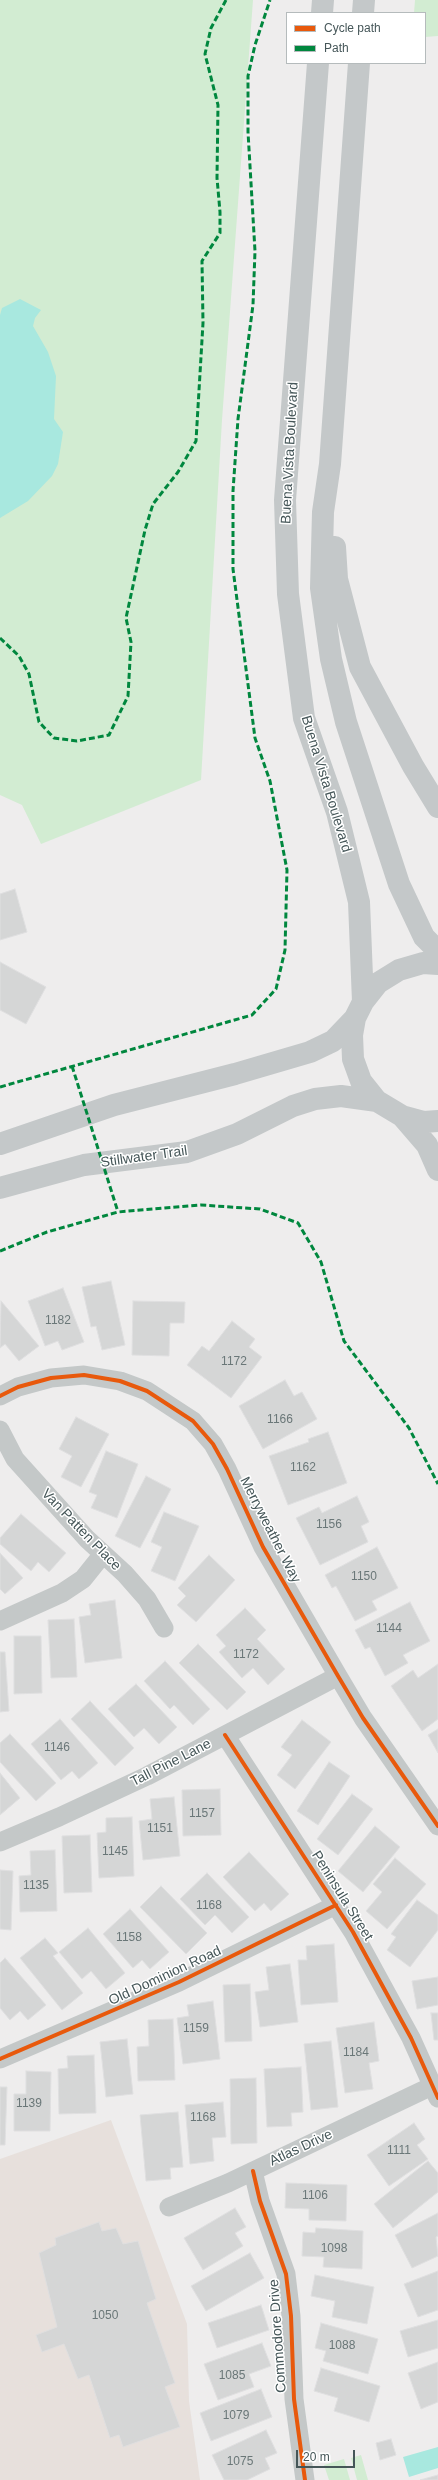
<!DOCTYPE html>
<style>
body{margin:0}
#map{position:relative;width:438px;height:2480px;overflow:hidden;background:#eeeded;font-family:Helvetica,sans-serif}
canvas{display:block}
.legend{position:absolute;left:286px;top:12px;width:140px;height:52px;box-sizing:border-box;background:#fff;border:1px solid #b5bbbc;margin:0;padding:5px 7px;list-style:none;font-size:12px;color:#455658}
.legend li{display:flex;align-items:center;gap:8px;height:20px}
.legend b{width:20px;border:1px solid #b5bbbc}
.scale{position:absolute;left:296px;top:2450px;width:59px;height:18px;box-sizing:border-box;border:2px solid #455658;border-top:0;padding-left:5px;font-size:12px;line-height:14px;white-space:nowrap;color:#455658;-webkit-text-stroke:3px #fff;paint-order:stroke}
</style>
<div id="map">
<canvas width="438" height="2480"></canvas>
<ul class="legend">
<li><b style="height:5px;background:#e8590c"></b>Cycle path</li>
<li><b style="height:5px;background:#00873e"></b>Path</li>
</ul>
<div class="scale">20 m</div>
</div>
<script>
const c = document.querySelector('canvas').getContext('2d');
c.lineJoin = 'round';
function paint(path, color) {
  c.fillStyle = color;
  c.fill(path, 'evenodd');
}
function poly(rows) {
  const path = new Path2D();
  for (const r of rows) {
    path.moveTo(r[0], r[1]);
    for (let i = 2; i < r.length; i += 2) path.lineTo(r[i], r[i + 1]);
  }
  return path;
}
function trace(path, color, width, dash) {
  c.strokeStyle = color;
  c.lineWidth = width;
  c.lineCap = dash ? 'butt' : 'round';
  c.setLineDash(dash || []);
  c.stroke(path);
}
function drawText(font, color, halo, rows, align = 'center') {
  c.font = font + ' Helvetica,sans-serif';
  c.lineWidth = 3;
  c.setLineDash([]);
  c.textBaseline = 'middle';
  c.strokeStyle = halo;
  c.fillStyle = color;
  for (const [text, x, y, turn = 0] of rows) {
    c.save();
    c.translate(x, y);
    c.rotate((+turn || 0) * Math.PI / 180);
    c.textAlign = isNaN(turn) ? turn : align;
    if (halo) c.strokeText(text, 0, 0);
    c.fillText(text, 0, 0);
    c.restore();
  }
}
paint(poly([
 [111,2120,187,2324,189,2401,200,2480,0,2480,0,2159]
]), '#e7e0dc');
paint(poly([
 [0,0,253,0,222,420,201,780,41,844,22,805,0,795],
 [415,0,438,0,438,36,425,37,425,13,414,13],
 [361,2455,368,2480,357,2480,351,2458],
 [344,2459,350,2480,329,2480,324,2465]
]), '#d2ecd2');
paint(poly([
 [20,299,41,310,35,318,33,326,48,352,56,376,54,419,63,432,58,464,52,476,28,501,0,518,0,315,2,308],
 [438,2447,438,2468,409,2477,403,2457]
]), '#a8e8df');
const building = poly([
 [15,889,27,932,0,940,0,894,15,889],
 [0,962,46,987,26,1024,0,1010,0,962],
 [111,1281,125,1345,102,1350,96,1326,91,1327,82,1287,111,1281],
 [63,1288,84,1342,62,1350,58,1341,45,1346,28,1301,63,1288],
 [1,1301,39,1346,19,1361,5,1344,0,1348,1,1301],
 [133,1301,185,1302,184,1323,170,1323,169,1356,132,1355,133,1301],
 [232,1321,255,1339,249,1347,262,1357,231,1398,187,1365,202,1346,209,1351,232,1321],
 [285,1380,294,1396,302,1392,317,1419,263,1449,239,1406,285,1380],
 [76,1417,109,1434,81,1487,61,1477,72,1456,59,1449,76,1417],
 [328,1432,347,1483,288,1505,269,1456,309,1442,308,1439,328,1432],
 [106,1451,138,1464,117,1518,91,1508,97,1495,89,1492,106,1451],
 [146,1476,171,1489,140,1548,115,1536,146,1476],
 [357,1496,369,1522,361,1526,368,1542,320,1565,296,1518,319,1507,322,1513,357,1496],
 [164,1512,199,1526,175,1581,151,1571,162,1547,151,1542,164,1512],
 [21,1514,66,1553,49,1572,38,1562,31,1571,0,1544,0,1538,21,1514],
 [377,1547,398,1588,372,1601,377,1610,355,1621,336,1586,332,1588,325,1575,377,1547],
 [0,1553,23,1578,5,1594,0,1589,0,1553],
 [209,1555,235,1580,196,1622,177,1605,186,1596,178,1588,209,1555],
 [115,1600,122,1658,85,1663,79,1617,91,1615,89,1604,115,1600],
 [410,1602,430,1641,403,1655,408,1663,385,1676,370,1647,365,1649,355,1630,410,1602],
 [245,1608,266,1630,257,1639,285,1669,268,1685,253,1668,242,1678,219,1652,226,1646,216,1635,245,1608],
 [74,1619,77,1677,51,1678,48,1620,74,1619],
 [14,1636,41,1636,42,1693,14,1694,14,1636],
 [198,1644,246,1692,227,1710,179,1663,198,1644],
 [0,1652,5,1652,9,1711,0,1712,0,1652],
 [165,1661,210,1709,193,1725,174,1705,170,1709,144,1681,165,1661],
 [438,1664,438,1719,422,1731,391,1686,413,1670,418,1678,438,1664],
 [136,1684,177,1727,159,1744,144,1728,134,1737,108,1709,136,1684],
 [90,1701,134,1748,115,1766,71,1719,90,1701],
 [60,1719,98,1763,79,1779,72,1771,61,1780,31,1744,60,1719],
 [302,1720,331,1742,295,1789,277,1775,292,1755,281,1747,302,1720],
 [438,1729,438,1753,428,1735,438,1729],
 [10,1734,56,1783,36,1801,0,1762,0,1743,10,1734],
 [329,1762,350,1776,318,1825,297,1811,329,1762],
 [0,1773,20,1798,0,1815,0,1773],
 [220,1789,221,1835,183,1836,182,1790,220,1789],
 [352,1794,373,1809,338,1855,317,1839,352,1794],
 [174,1797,180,1856,143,1860,139,1821,152,1819,150,1799,174,1797],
 [132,1817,134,1876,99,1878,97,1833,106,1832,106,1818,132,1817],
 [375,1826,400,1847,363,1892,338,1871,375,1826],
 [90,1835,92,1892,64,1893,62,1836,90,1835],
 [55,1850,57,1911,20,1912,19,1876,31,1875,30,1851,55,1850],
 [249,1852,289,1894,271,1911,264,1903,255,1911,223,1877,249,1852],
 [395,1858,426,1884,387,1929,366,1911,382,1892,373,1884,395,1858],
 [0,1870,13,1871,11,1930,0,1929,0,1870],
 [207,1873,249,1917,232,1933,215,1915,205,1925,180,1899,207,1873],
 [161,1886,207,1933,186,1954,140,1907,161,1886],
 [417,1900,438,1915,438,1930,410,1967,387,1950,396,1937,391,1934,417,1900],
 [130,1909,169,1952,150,1969,142,1960,133,1968,103,1934,130,1909],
 [88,1928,125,1973,106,1989,91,1971,82,1979,59,1952,88,1928],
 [45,1938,58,1953,53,1956,83,1993,62,2010,20,1958,45,1938],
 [334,1944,338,2002,301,2005,298,1960,307,1960,306,1946,334,1944],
 [5,1958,46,2005,28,2020,20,2011,10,2020,0,2008,0,1963,5,1958],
 [290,1964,298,2022,260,2027,255,1992,269,1990,266,1967,290,1964],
 [438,1977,438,2005,417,2009,412,1981,438,1977],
 [250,1984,252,2041,225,2042,223,1985,250,1984],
 [213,2001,220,2059,183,2064,177,2018,189,2016,187,2005,213,2001],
 [431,2013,438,2013,438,2040,434,2040,431,2013],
 [173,2019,175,2080,138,2081,137,2047,149,2046,148,2020,173,2019],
 [374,2022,379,2061,369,2063,373,2089,345,2093,336,2028,374,2022],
 [127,2039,133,2094,106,2097,100,2042,127,2039],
 [331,2041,338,2107,311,2110,304,2044,331,2041],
 [94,2055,96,2113,59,2114,58,2069,68,2068,67,2056,94,2055],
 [301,2067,303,2112,291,2113,292,2126,267,2127,264,2069,301,2067],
 [26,2071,51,2072,50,2131,14,2131,14,2094,26,2094,26,2071],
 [256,2078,257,2143,231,2144,230,2079,256,2078],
 [0,2087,7,2087,5,2145,0,2145,0,2087],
 [223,2102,226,2137,212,2138,214,2161,190,2164,185,2105,223,2102],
 [178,2112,183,2167,170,2168,171,2179,146,2181,140,2115,178,2112],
 [414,2123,425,2139,417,2145,428,2159,389,2186,367,2155,414,2123],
 [428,2161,438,2173,438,2192,393,2228,374,2204,428,2161],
 [286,2183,347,2185,346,2221,309,2220,309,2209,285,2208,286,2183],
 [235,2208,246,2227,235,2233,243,2246,203,2270,184,2238,235,2208],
 [438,2213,438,2236,436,2237,438,2256,412,2268,395,2235,438,2213],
 [99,2222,102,2231,116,2228,123,2244,138,2241,156,2299,147,2303,175,2383,165,2387,180,2427,123,2447,119,2435,110,2438,89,2375,78,2379,64,2344,42,2352,36,2335,57,2327,39,2253,56,2245,55,2238,99,2222],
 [316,2228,363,2231,362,2269,323,2267,324,2257,302,2256,303,2232,315,2233,316,2228],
 [250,2253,264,2278,206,2311,191,2286,250,2253],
 [438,2271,438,2310,418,2317,404,2284,438,2271],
 [315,2275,374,2287,367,2324,332,2317,335,2301,311,2296,315,2275],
 [261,2305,269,2330,217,2348,208,2323,261,2305],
 [438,2320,438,2348,408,2357,400,2331,438,2320],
 [321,2323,378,2339,368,2374,323,2361,326,2351,315,2348,321,2323],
 [262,2343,271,2366,249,2374,254,2387,218,2400,204,2364,262,2343],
 [438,2362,438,2402,421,2409,408,2373,438,2362],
 [321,2368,380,2386,369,2422,334,2411,338,2398,314,2391,321,2368],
 [261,2389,272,2417,211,2441,200,2413,261,2389],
 [266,2430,277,2453,265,2458,270,2469,247,2480,224,2480,212,2455,266,2430],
 [391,2439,396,2455,380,2460,376,2443,391,2439],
 [438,2475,438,2480,420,2480,438,2475]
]);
paint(building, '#d5d6d6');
trace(building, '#dfdfe0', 1);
trace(poly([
 [0,1396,18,1387,51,1378,84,1375,120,1381,147,1391,193,1421,213,1444,227,1469,263,1547,338,1676,363,1718,438,1826],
 [0,1430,15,1459,87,1539,125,1574,147,1599,164,1628],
 [0,1621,62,1593,83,1579,103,1554],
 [225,1735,353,1932,411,2038,438,2098],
 [0,1842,59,1817,147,1776,338,1676],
 [0,2059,179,1982,336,1905],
 [253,2171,260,2201,286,2274,291,2316,294,2399,305,2480],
 [169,2207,228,2183,432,2086]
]), '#c4c8c8', 19);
trace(poly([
 [322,13,323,0],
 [363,13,364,0],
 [318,63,285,500,288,594,304,718,337,812,359,902,363,1002],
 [359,63,330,464,323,512,321,588,331,659,346,722,399,884,424,937,438,951],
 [335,547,337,579,360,667,413,766,438,807],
 [438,964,423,963,399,970,378,983,363,1002,355,1018,352,1035,353,1059,361,1081,377,1101,402,1116,424,1122,438,1121],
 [402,1116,427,1145,438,1170],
 [0,1144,114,1105,235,1074,310,1052,333,1041,355,1018],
 [0,1188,84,1165,187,1152,237,1134,293,1106,315,1099,341,1096,377,1101]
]), '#c4c8c9', 22);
trace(poly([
 [0,638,19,656,29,674,39,722,54,738,77,741,109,735,128,696,131,642,126,618,145,530,153,504,178,472,196,441,203,323,202,261,220,233,220,212,217,178,218,105,205,54,211,28,226,0],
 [72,1066,118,1212],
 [0,1087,252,1015,276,989,285,950,287,870,270,781,255,738,233,569,233,491,238,419,253,305,255,251,248,132,248,76,255,45,270,0],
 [0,1251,47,1232,118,1212,201,1205,260,1209,298,1223,321,1262,344,1341,409,1428,438,1484]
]), '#00873e', 3, [6, 3]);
trace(poly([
 [0,1396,18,1387,51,1378,84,1375,120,1381,147,1391,193,1421,213,1444,227,1469,263,1547,338,1676,363,1718,438,1826],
 [225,1735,353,1932,411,2038,438,2098],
 [0,2059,179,1982,336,1905],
 [253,2171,260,2201,286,2274,291,2316,294,2399,305,2480]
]), '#e8590c', 4);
drawText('12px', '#6a7778', null, [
 ["1182",58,1321],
 ["1172",234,1362],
 ["1166",280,1420],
 ["1162",303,1468],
 ["1156",329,1525],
 ["1150",364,1577],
 ["1144",389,1629],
 ["1172",246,1655],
 ["1146",57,1748],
 ["1157",202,1814],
 ["1151",160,1829],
 ["1145",115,1852],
 ["1135",36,1886],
 ["1168",209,1906],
 ["1158",129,1938],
 ["1159",196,2029],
 ["1184",356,2053],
 ["1139",29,2104],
 ["1168",203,2118],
 ["1111",399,2151],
 ["1106",315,2196],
 ["1098",334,2249],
 ["1050",105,2316],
 ["1088",342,2346],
 ["1085",232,2376],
 ["1079",236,2416],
 ["1075",240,2462]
]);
drawText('14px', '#455658', '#fff', [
 ["Buena Vista Boulevard",290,453,-87],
 ["Buena Vista Boulevard",326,784,73],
 ["Stillwater Trail",144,1157,-8],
 ["Van Patten Place",81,1530,46],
 ["Merryweather Way",270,1530,63],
 ["Tall Pine Lane",171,1763,-27],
 ["Peninsula Street",342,1896,58],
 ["Old Dominion Road",165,1976,-25],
 ["Atlas Drive",301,2148,-25],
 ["Commodore Drive",278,2336,-94]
]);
</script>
